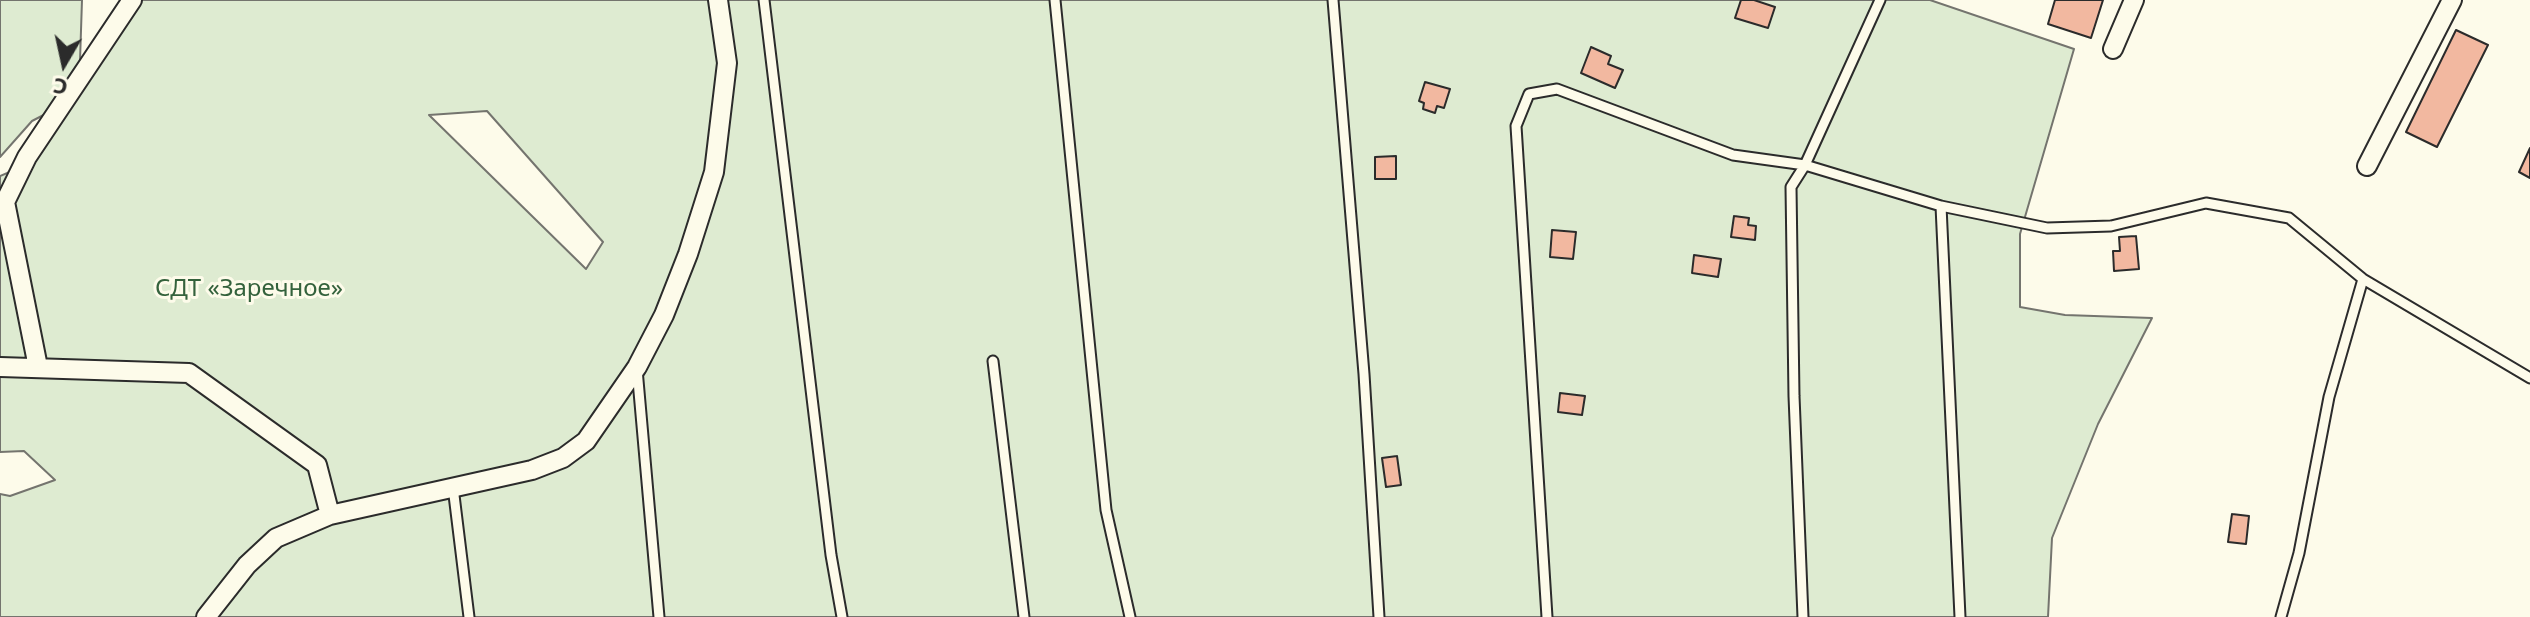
<!DOCTYPE html>
<meta charset="utf-8">
<style>
body{margin:0}
#map{position:relative;width:2530px;height:617px;overflow:hidden;background:#fdfbea;font-family:"Noto Sans",sans-serif}
canvas{display:block}
.north{position:absolute;left:24px;top:24px;width:80px;height:80px;-webkit-text-stroke:6px #fdfbea;paint-order:stroke;rotate:189deg;font-size:22px;font-weight:700;line-height:32px;text-align:center;color:#2b2b2b}
.north::after{content:'';display:block;margin:auto;width:28px;height:36px;background:#2b2b2b;clip-path:polygon(50% 0,100% 100%,50% 72%,0 100%)}
</style>
<div id="map">
<canvas width="2530" height="617"></canvas>
<div class="north">С</div>
</div>
<script>
const c = document.querySelector('canvas').getContext('2d');
c.lineJoin = 'round';
function paint(path, color) {
  c.fillStyle = color;
  c.fill(path, 'evenodd');
}
function poly(rows) {
  const path = new Path2D();
  for (const r of rows) {
    path.moveTo(r[0], r[1]);
    for (let i = 2; i < r.length; i += 2) path.lineTo(r[i], r[i + 1]);
  }
  return path;
}
function trace(path, color, width, dash) {
  c.strokeStyle = color;
  c.lineWidth = width;
  c.lineCap = dash ? 'butt' : 'round';
  c.setLineDash(dash || []);
  c.stroke(path);
}
function drawText(font, color, halo, rows, align = 'center') {
  c.font = font + ' "Noto Sans",sans-serif';
  c.lineWidth = 6;
  c.setLineDash([]);
  c.textBaseline = 'middle';
  c.strokeStyle = halo;
  c.fillStyle = color;
  for (const [text, x, y, turn = 0] of rows) {
    c.save();
    c.translate(x, y);
    c.rotate((+turn || 0) * Math.PI / 180);
    c.textAlign = isNaN(turn) ? turn : align;
    if (halo) c.strokeText(text, 0, 0);
    c.fillText(text, 0, 0);
    c.restore();
  }
}
const green = poly([
 [0,0,82,0,80,61,91,61,132,0,1930,0,2074,49,2020,234,2020,307,2065,315,2152,318,2098,424,2052,538,2048,617,0,617,0,494,10,496,55,480,24,451,0,452,0,176,19,168,59,107,32,121,0,157,0,0],
 [487,111,603,242,586,269,429,115,487,111]
]);
paint(green, '#deebd1');
trace(green, '#74746e', 2);
const building = poly([
 [1741,0,1754,0,1775,7,1768,28,1735,18,1741,0],
 [2055,0,2103,0,2091,38,2048,24,2055,0],
 [2456,30,2488,45,2437,147,2406,132,2456,30],
 [1591,47,1611,56,1608,64,1623,70,1615,88,1581,73,1591,47],
 [1425,82,1450,89,1444,108,1437,106,1435,113,1423,109,1424,103,1419,101,1425,82],
 [2530,148,2530,178,2519,172,2530,148],
 [1396,156,1396,179,1375,179,1375,157,1396,156],
 [1734,216,1749,218,1748,225,1756,226,1755,240,1731,237,1734,216],
 [1552,230,1576,232,1573,259,1550,257,1552,230],
 [2136,236,2139,269,2114,271,2113,251,2120,251,2119,237,2136,236],
 [1694,255,1721,259,1718,277,1692,273,1694,255],
 [1560,393,1585,396,1582,415,1558,412,1560,393],
 [1397,456,1401,485,1386,487,1382,458,1397,456],
 [2232,514,2249,516,2246,544,2228,542,2232,514]
]);
paint(building, '#f2b8a0');
trace(building, '#2b2b2b', 2);
const service = poly([
 [764,0,831,555,842,617],
 [1055,0,1106,510,1130,617],
 [1333,0,1364,374,1379,617],
 [1941,206,1960,617],
 [993,361,1024,617],
 [637,369,659,617],
 [453,487,469,617],
 [1547,617,1516,126,1529,94,1557,89,1733,155,1805,165,1941,206,2047,228,2111,226,2206,203,2289,218,2363,279,2530,378],
 [1803,617,1794,396,1791,187,1805,165,1880,0],
 [2281,617,2299,553,2329,397,2363,279]
]);
const minor = poly([
 [2113,49,2134,0],
 [2367,166,2452,0],
 [0,367,189,373,317,465,330,515],
 [38,367,5,202,27,157,132,0],
 [206,617,247,565,276,538,330,515,532,470,563,458,586,441,637,367,664,315,688,254,714,172,727,63,718,0]
]);
trace(service, '#2b2b2b', 13);
trace(minor, '#2b2b2b', 22);
trace(service, '#fdfbea', 9);
trace(minor, '#fdfbea', 18);
drawText('24px', '#34623c', '#fdfbea', [
 ["СДТ «Заречное»",249,289]
]);
</script>
